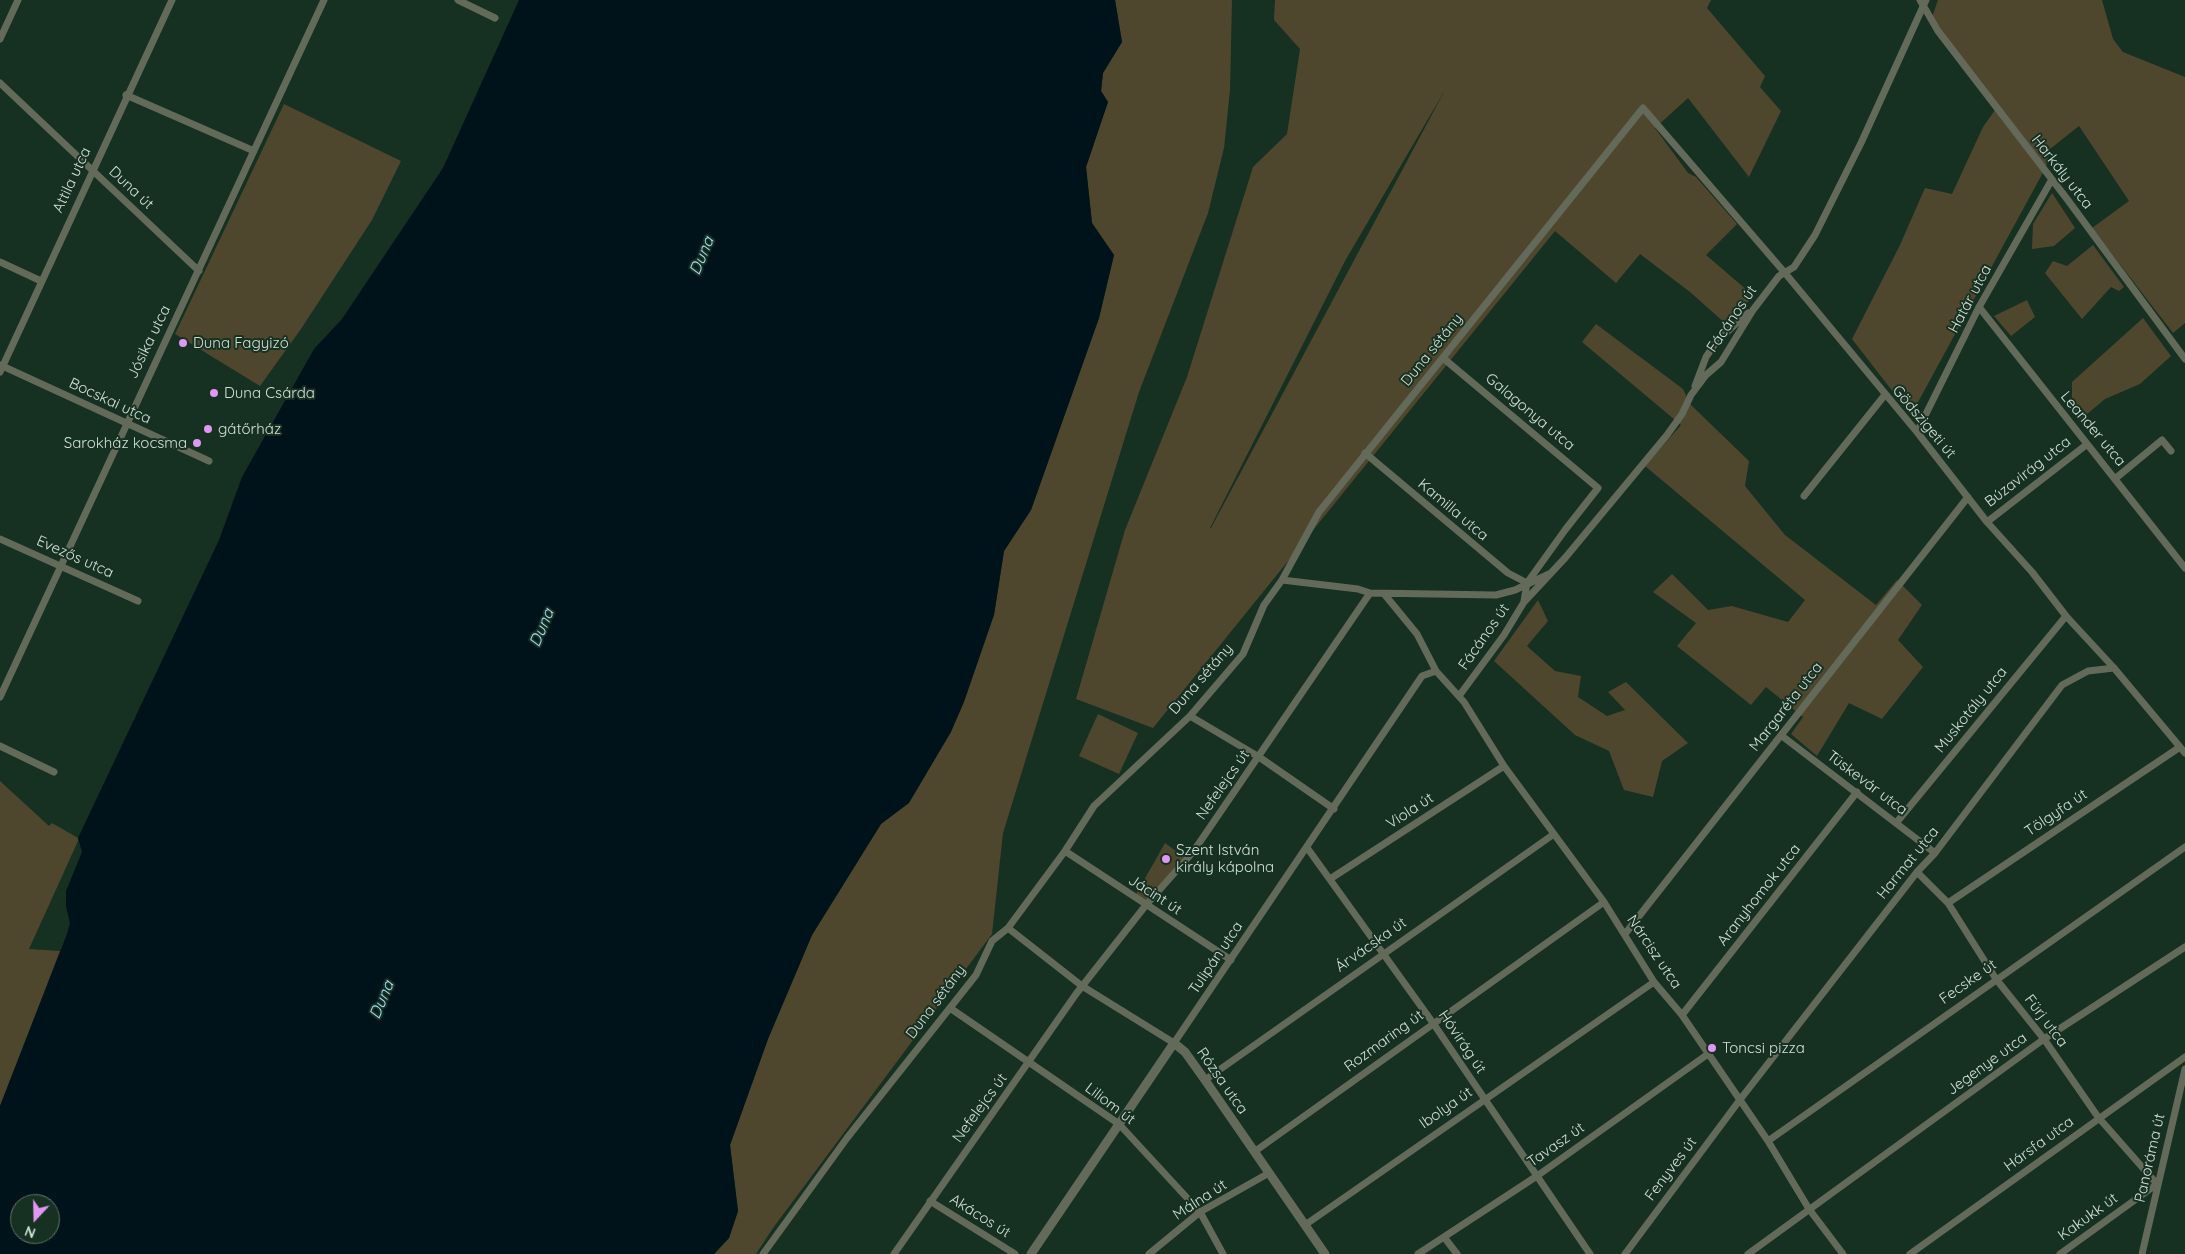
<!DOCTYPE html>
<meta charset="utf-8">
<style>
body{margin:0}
#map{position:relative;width:2185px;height:1254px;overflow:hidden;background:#163022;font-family:Quicksand,sans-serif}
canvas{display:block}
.north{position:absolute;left:10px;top:1194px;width:50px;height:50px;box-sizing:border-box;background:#163022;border:1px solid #61766a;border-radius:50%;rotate:201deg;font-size:14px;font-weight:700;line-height:20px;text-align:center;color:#d1e0d7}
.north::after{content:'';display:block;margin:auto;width:18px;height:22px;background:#df98f1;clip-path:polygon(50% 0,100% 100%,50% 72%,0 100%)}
</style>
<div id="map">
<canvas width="2185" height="1254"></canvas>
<div class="north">N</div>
</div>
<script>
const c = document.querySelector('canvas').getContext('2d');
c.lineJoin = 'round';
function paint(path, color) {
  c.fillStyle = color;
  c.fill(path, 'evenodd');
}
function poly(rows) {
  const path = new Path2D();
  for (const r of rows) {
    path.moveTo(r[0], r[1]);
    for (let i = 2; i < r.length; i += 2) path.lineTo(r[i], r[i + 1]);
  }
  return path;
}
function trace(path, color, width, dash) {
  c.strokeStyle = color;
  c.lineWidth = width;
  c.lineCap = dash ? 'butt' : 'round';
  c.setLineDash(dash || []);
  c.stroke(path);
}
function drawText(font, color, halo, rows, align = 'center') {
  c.font = font + ' Quicksand,sans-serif';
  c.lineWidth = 4;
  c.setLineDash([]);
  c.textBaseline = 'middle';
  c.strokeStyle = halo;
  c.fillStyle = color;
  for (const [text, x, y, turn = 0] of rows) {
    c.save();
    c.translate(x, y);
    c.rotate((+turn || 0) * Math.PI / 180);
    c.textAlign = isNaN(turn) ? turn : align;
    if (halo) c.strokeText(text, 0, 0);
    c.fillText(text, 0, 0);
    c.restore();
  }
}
paint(poly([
 [1115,0,1232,0,1230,90,1224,148,1208,213,1139,392,1003,833,992,934,773,1228,756,1254,714,1254,729,1238,738,1211,730,1145,768,1039,812,935,881,824,909,802,994,615,1004,551,1031,510,1099,318,1114,255,1092,223,1086,167,1108,102,1101,91,1103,73,1122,42],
 [1275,0,1711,0,1707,8,1765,76,1760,87,1781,111,1749,177,1688,98,1655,128,1688,173,1696,177,1737,224,1706,255,1755,297,1736,310,1726,324,1690,292,1640,254,1616,283,1555,231,1153,728,1076,699,1125,530,1187,377,1253,167,1287,134,1300,49,1274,20],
 [1445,90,1211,528,1210,528,1345,261],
 [1938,0,2102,0,2113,39,2123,52,2185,77,2185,323,2173,333,2092,228,2129,201,2079,126,2050,149,2046,167,1911,415,1852,339,1899,247,1925,188,1952,194,1983,127,1995,110,1930,23],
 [284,104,401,161,372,220,301,329,260,386,175,334],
 [2052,193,2075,228,2054,246,2032,249,2033,224],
 [2093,245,2124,287,2119,291,2111,287,2082,319,2045,273,2053,261,2067,266],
 [2027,300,2035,317,2011,336,1994,316],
 [2143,318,2171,356,2140,384,2105,399,2080,420,2072,413,2072,382],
 [1596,324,1683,389,1690,404,1749,461,1745,486,1785,535,1876,605,1897,580,1922,605,1898,640,1923,667,1882,719,1849,703,1817,756,1791,734,1803,717,1766,687,1751,705,1677,646,1696,623,1653,592,1672,574,1708,610,1732,606,1788,622,1805,600,1645,466,1681,425,1582,342],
 [1538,600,1548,621,1527,646,1555,671,1581,676,1578,697,1607,716,1625,710,1608,692,1626,682,1688,743,1662,761,1653,797,1624,790,1609,751,1575,735,1494,661],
 [1098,714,1138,733,1119,774,1079,756],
 [0,781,49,826,52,823,78,838,78,841,29,949,60,951,0,1106],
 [1165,843,1184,857,1145,903,1135,896]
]), '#4f472d');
paint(poly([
 [519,0,1115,0,1122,42,1103,73,1101,91,1108,102,1086,167,1092,223,1114,255,1099,318,1031,510,1004,551,994,615,964,702,951,732,909,803,881,824,812,935,768,1039,730,1145,738,1211,729,1238,714,1254,0,1254,0,1106,67,934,70,923,66,906,66,891,82,852,78,838,219,540,242,477,314,349,342,319,443,168],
 [20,1204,50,1204,50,1234,20,1234]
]), '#00131b');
trace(poly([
 [458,0,495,18],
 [1920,0,1938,31,2067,199,2185,359],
 [0,39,18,0],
 [0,83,199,271],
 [126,95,254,151],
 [0,262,41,281],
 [1979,307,2185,568],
 [1443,358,1598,488,1565,530,1527,583,1524,601],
 [0,365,209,461],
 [0,372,172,0],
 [1695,386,1706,357,1716,342,1748,313],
 [1917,432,1979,307,2051,181],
 [1365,453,1508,573,1527,583],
 [2116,478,2162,440,2171,451],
 [1804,496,1884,396],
 [1987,522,2086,445],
 [0,539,138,601],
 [1282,580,1358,589,1370,593],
 [1385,595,1417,634,1436,671],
 [1459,696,1504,635,1524,602,1565,558,1667,435,1682,414,1691,395,1706,375,1721,362,1753,310,1779,276,1794,267,1815,235,1861,143,1926,0],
 [0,697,324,0],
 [1190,716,1259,757,1334,809],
 [1782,736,1935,853],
 [0,746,54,772],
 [1897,822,2066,616],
 [1308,849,1433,1023,1590,1254],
 [1065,851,1231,960],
 [1917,872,1948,903,1996,979,2044,1039,2098,1117,2157,1184,2060,1254],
 [1330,879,1504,766],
 [1948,903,2180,747],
 [1008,928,1082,986,1174,1043,1422,676,1436,671,1464,702,1504,766,1604,902,1654,982,1682,1015,1768,1141,1809,1209,1843,1254],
 [1625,934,1968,497],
 [950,1008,1119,1124,1200,1212,1223,1254],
 [1682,1015,1857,792],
 [1205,1080,1554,834],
 [1768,1141,2185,847],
 [1254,1152,1604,902],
 [930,1201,1015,1254],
 [1305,1225,1654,982],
 [1444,1237,1457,1254],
 [763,1254,847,1138,976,975,992,941,1008,928,1065,851,1094,806,1190,716,1243,654,1264,605,1282,580,1319,512,1643,108,1785,273,1917,432,1987,522,2032,572,2066,616,2114,668,2185,753],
 [894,1254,1076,994,1146,905,1193,852,1370,593,1496,595,1515,590,1549,574],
 [1149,1254,1200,1212,1269,1173],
 [1418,1254,1537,1176,1708,1054],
 [1625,1254,1739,1101,1917,872,1935,853,2062,685,2088,671,2114,668],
 [1748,1254,2044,1039,2185,947],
 [1910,1254,2185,1057],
 [2142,1254,2185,1069]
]), '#636a5a', 7);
trace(poly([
 [1031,1254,1174,1043,1185,1052,1205,1080,1325,1254]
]), '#636a5a', 9);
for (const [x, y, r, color] of [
 [183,343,5,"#df98f1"],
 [214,393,5,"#df98f1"],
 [208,429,5,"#df98f1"],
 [197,443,5,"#df98f1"],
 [1166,859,5,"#df98f1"],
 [1712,1048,5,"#df98f1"]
]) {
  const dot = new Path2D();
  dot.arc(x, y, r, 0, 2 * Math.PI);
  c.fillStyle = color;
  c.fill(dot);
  trace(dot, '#163022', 2);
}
drawText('15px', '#d1e0d7', '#163022', [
 ["Harkály utca",2062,172,52],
 ["Attila utca",72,180,-65],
 ["Duna út",131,188,43],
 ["Határ utca",1970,299,-62],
 ["Fácános út",1732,319,-56],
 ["Jósika utca",149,342,-64],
 ["Duna sétány",1432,350,-51],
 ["Bocskai utca",110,401,25],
 ["Galagonya utca",1530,412,40],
 ["Gödszigeti út",1924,422,50],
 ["Leander utca",2093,429,50],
 ["Búzavirág utca",2028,472,-38],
 ["Kamilla utca",1453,510,40],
 ["Evezős utca",75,557,24],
 ["Fácános út",1484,637,-55],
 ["Duna sétány",1201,679,-49],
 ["Margaréta utca",1786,707,-52],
 ["Muskotály utca",1971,710,-51],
 ["Tüskevár utca",1867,783,37],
 ["Nefelejcs út",1223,785,-55],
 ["Viola út",1410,811,-33],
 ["Tölgyfa út",2056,813,-34],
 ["Harmat utca",1908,863,-51],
 ["Jácint út",1155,895,33],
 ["Aranyhomok utca",1759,895,-52],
 ["Árvácska út",1371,945,-35],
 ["Nárcisz utca",1654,952,56],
 ["Tulipán utca",1216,958,-56],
 ["Fecske út",1968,982,-35],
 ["Duna sétány",936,1002,-53],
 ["Fürj utca",2046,1021,53],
 ["Rozmaring út",1384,1041,-36],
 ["Hóvirág út",1462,1042,56],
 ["Jegenye utca",1987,1064,-36],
 ["Rózsa utca",1222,1081,55],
 ["Liliom út",1110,1104,37],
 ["Nefelejcs út",980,1108,-54],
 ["Ibolya út",1446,1108,-35],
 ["Hársfa utca",2039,1144,-36],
 ["Tavasz út",1556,1145,-35],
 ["Panoráma út",2150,1158,-77],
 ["Fenyves út",1671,1169,-53],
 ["Málna út",1200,1200,-33],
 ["Akácos út",980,1216,32],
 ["Kakukk út",2088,1217,-36]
]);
drawText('15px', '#d1e0d7', '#163022', [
 ["Duna Fagyizó",193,343],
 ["Duna Csárda",224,393],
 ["gátőrház",218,429],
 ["Sarokház kocsma",187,443,"right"],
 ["Szent István",1176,850],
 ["király kápolna",1176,867],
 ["Toncsi pizza",1722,1048]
], 'left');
drawText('italic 16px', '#a4e1f8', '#163022', [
 ["Duna",702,256,-67],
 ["Duna",542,628,-67],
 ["Duna",382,1000,-67]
]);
</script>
